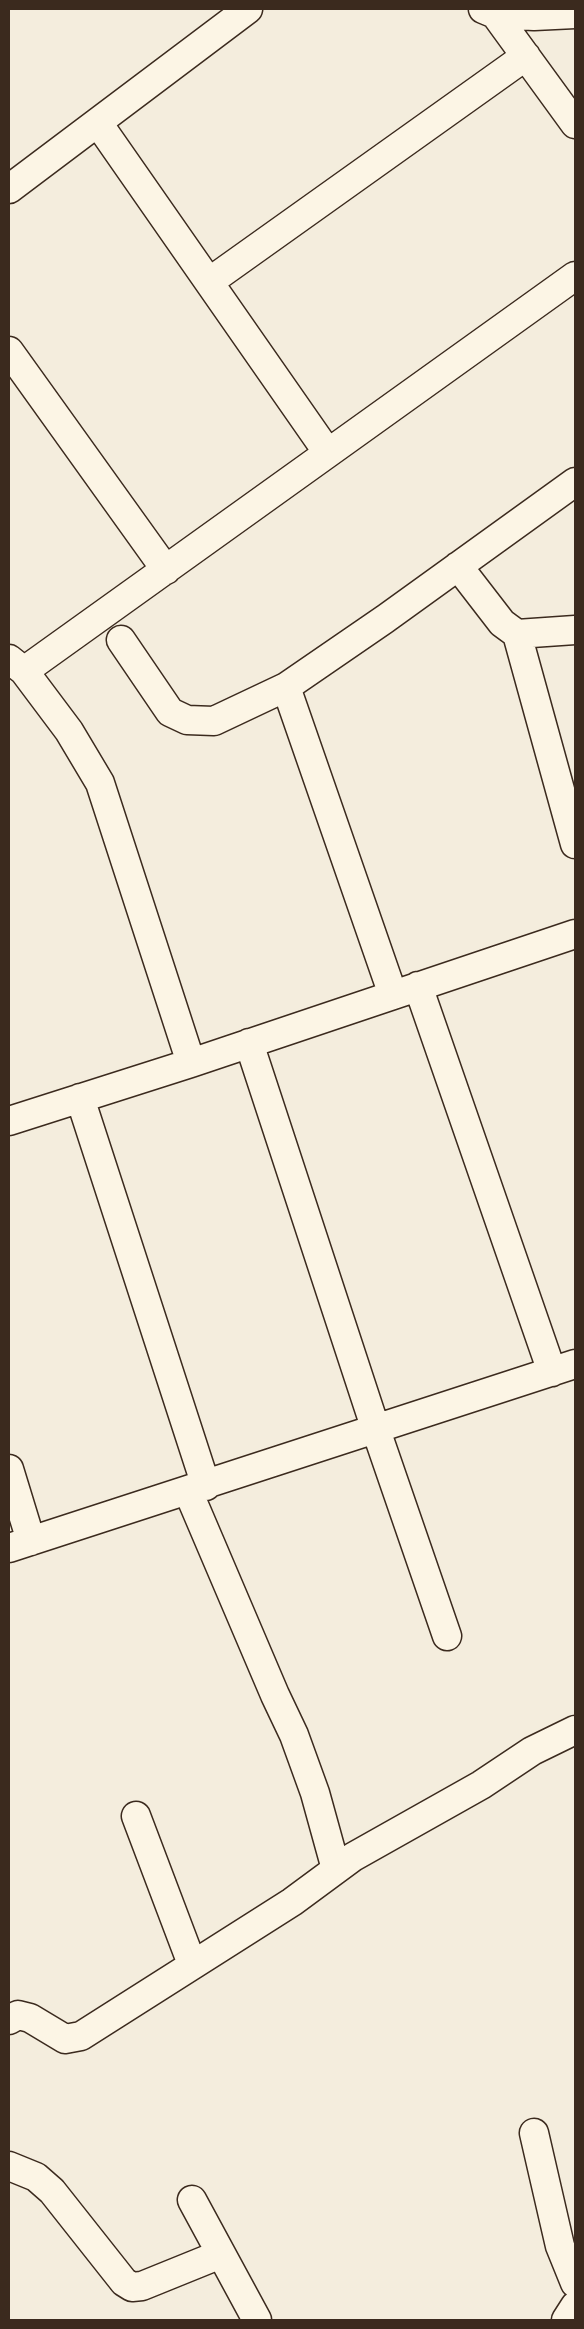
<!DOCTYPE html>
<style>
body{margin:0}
#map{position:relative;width:584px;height:2329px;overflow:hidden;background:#f4eddd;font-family:"Indie Flower",sans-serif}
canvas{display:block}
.frame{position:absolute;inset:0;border:10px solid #3b2a1e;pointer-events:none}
</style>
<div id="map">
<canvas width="584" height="2329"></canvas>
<div class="frame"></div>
</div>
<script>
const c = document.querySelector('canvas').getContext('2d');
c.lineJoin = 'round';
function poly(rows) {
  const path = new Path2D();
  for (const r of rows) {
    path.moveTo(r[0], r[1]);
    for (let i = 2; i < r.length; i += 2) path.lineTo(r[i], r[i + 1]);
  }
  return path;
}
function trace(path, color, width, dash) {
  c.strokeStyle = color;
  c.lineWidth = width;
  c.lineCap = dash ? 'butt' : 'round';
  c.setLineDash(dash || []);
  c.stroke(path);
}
const street = poly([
 [483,9,495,14,534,16,575,14],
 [495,14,575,124],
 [98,123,328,453],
 [9,189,248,9],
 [209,282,526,56],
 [9,351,166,570],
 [458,566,502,623,517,634,575,630],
 [517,634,575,844],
 [121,640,170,712,187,720,214,721,286,687,385,619,575,482],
 [9,659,24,671,69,731,100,783,191,1063],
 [24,671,575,276],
 [286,687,393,995],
 [418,986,552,1372],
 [249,1043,376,1430,447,1636],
 [80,1098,206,1486],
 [9,1121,191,1063,575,934],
 [9,1469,31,1541],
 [188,1491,275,1695,294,1735,315,1793,336,1869],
 [9,1548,575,1364],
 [136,1816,192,1964],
 [9,2020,18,2015,30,2018,65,2039,81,2036,292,1902,353,1857,481,1785,532,1751,575,1730],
 [534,2133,560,2246,575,2283],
 [9,2166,36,2177,52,2191,124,2282,132,2287,142,2286,221,2254],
 [192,2200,257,2320],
 [566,2320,575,2306]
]);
trace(street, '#3b2a1e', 31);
trace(street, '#fcf5e5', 28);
</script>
